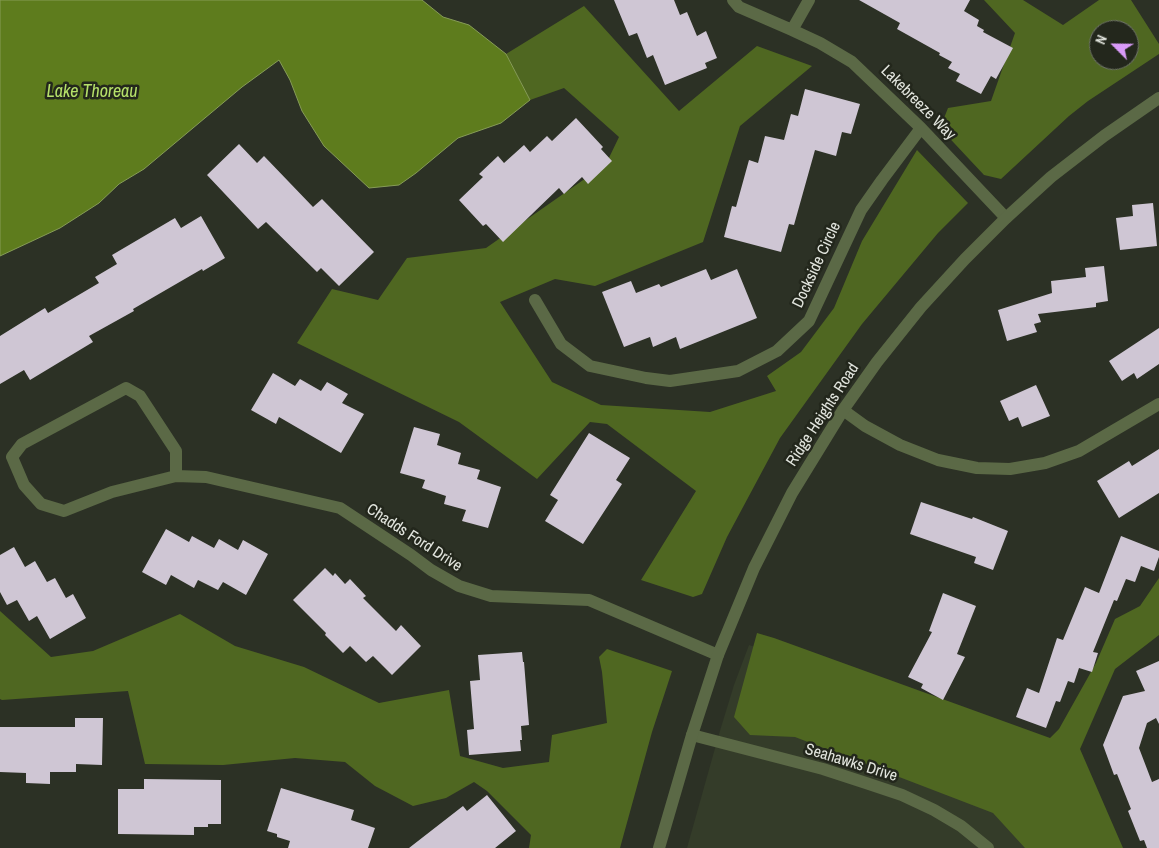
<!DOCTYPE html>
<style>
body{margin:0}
#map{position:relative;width:1159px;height:848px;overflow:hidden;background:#2c3125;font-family:"Archivo Narrow",sans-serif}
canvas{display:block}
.north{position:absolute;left:1089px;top:20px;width:50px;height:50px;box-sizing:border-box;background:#23271c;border:1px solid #6f736a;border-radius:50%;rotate:293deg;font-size:14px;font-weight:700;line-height:20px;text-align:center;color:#e2e5de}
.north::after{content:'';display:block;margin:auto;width:18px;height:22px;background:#d99af8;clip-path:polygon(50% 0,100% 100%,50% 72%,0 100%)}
</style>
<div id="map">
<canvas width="1159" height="848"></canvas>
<div class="north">N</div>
</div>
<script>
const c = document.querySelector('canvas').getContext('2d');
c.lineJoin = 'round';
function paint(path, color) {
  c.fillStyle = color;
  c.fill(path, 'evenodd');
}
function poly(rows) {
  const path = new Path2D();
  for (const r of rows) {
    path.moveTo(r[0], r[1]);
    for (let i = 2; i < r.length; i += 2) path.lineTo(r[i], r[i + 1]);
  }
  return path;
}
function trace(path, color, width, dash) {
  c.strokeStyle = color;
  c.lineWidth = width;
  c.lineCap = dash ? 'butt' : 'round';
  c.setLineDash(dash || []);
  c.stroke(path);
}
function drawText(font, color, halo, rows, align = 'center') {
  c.font = font + ' "Archivo Narrow",sans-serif';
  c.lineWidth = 5;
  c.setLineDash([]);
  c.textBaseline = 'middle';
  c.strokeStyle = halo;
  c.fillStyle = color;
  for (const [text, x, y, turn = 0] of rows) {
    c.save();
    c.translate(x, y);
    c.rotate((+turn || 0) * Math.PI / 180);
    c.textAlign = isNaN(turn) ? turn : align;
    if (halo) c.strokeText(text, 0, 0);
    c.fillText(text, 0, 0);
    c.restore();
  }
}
paint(poly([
 [749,645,1062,747,1104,848,687,848,719,734,734,685]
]), '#343c29');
paint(poly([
 [984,0,1023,0,1063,25,1099,0,1131,0,1159,44,1159,54,1088,101,1069,116,1001,179,984,175,940,128,948,108,991,101,1015,33],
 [1099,30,1129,30,1129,60,1099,60],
 [584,6,679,111,757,46,812,66,740,126,703,242,595,286,555,279,500,302,552,382,601,405,710,412,776,391,767,376,801,352,834,308,862,241,917,150,968,203,938,233,862,324,780,438,727,537,702,594,693,597,641,580,696,491,607,424,590,422,537,479,459,422,297,343,332,289,378,300,407,258,486,248,606,164,619,137,564,88,530,100,506,54],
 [1159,578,1159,635,1115,669,1080,749,1123,848,1025,848,993,813,795,737,750,735,734,717,757,633,774,638,1050,738,1059,729,1096,663,1115,619,1140,606],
 [0,611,51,657,93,651,180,614,235,646,304,667,379,703,449,690,460,756,503,768,549,762,552,735,607,723,602,672,599,657,607,649,672,671,652,732,620,848,529,848,531,835,487,791,474,782,446,798,413,806,375,786,345,762,295,758,223,765,145,764,128,691,2,700,0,699]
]), '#4f6721');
const water = poly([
 [0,0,422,0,443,17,469,25,506,54,530,100,501,123,458,138,416,173,399,185,369,188,324,146,302,111,290,80,279,60,242,87,144,169,119,184,99,203,60,228,0,256,0,0]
]);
paint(water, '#5e7c1d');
trace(water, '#869c57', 1);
paint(poly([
 [614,0,674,0,680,15,687,12,697,36,706,31,717,58,705,63,707,68,665,85,653,55,647,58,637,33,629,36],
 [859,0,970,0,964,11,979,20,977,26,984,30,983,32,1013,48,996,79,991,76,981,94,956,81,960,74,948,68,952,62,939,55,940,53,897,29,900,23],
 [805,89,860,104,851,134,842,132,836,156,815,150,794,225,789,224,781,252,724,237,732,206,736,207,749,160,758,163,765,136,784,140,791,114,798,116],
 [576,118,603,147,601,149,612,161,588,184,582,177,564,194,559,188,503,242,486,224,483,226,459,200,483,177,479,174,498,156,504,163,524,145,530,152,547,136,552,141],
 [239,144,257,163,264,156,313,207,322,199,374,252,339,286,321,268,317,272,266,222,258,229,207,175],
 [1153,203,1157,246,1120,250,1116,218,1133,216,1132,205],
 [201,216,225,258,203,271,202,269,133,309,134,311,89,336,93,342,30,380,24,370,0,384,0,336,45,308,48,313,99,283,95,277,117,264,112,255,175,218,181,228],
 [1104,266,1108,301,1096,303,1096,307,1038,314,1041,322,1034,324,1037,332,1007,341,998,310,1052,293,1051,281,1086,277,1085,268],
 [706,269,711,280,737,269,757,318,680,349,676,337,653,347,650,337,624,347,602,292,631,281,636,293,659,284,661,287],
 [1159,328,1159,364,1137,379,1134,373,1122,381,1109,361],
 [273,373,295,386,300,379,321,391,327,382,348,394,342,403,364,414,341,453,279,417,276,424,251,410],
 [1036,385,1050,416,1022,427,1018,417,1009,421,1000,401],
 [414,427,440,434,437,445,461,453,458,464,480,470,477,479,501,487,488,528,462,521,466,510,444,504,446,496,422,488,425,480,400,473],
 [589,433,630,458,616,480,622,484,583,544,545,521,558,500,550,495],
 [1159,449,1159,493,1119,518,1097,481,1129,461,1132,466],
 [921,502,972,519,973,517,1008,531,993,570,974,563,976,557,910,534],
 [166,529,189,542,192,536,214,548,219,539,238,550,243,540,268,554,246,595,223,582,218,590,198,580,194,588,171,575,166,585,142,572],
 [1121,536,1159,551,1159,557,1154,571,1141,566,1135,582,1126,579,1117,601,1114,600,1093,652,1098,653,1092,672,1079,668,1074,683,1068,681,1060,702,1056,701,1046,728,1016,717,1027,688,1039,693,1057,638,1063,640,1085,587,1099,593],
 [14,547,25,567,35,561,47,582,55,578,66,598,73,594,86,618,50,639,37,616,29,621,17,600,7,605,0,592,0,555],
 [325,568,333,576,335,573,345,584,350,579,366,596,363,598,396,631,401,625,421,646,392,675,373,656,366,662,350,646,343,653,325,635,326,633,293,600],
 [943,593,976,606,957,654,965,657,943,700,921,688,923,684,908,677,932,632,929,631],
 [522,652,523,662,524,662,529,725,521,726,522,740,520,740,521,751,469,755,467,730,474,729,470,681,480,680,478,655],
 [1159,661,1159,724,1156,718,1147,723,1139,748,1152,782,1159,779,1159,848,1147,848,1144,840,1140,841,1128,811,1131,809,1117,774,1114,775,1103,745,1123,696,1145,691,1136,671],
 [75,718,103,718,102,765,76,764,76,772,50,772,50,784,26,783,26,773,0,772,0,727,75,727],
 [144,779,221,780,221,824,208,824,208,827,194,827,194,835,118,834,118,789,144,789],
 [281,788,354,810,351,820,375,828,368,848,288,848,290,841,277,837,277,834,267,831],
 [487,795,516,831,495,848,409,848,463,806,467,811]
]), '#cfc6d4');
trace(poly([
 [733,0,739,7,792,30,809,0],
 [792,30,820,43,852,62,921,128,1006,218],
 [535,300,561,344,590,366,646,378,670,381,738,371,777,351,809,321,861,210,882,180,921,128],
 [843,410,865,426,900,445,938,460,977,468,1010,469,1045,463,1079,451,1159,404],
 [176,476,176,451,140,396,126,388,22,444,12,457,24,485,41,504,64,511,112,492,176,476,206,477,340,508,411,555,431,570,459,586,491,596,589,600,718,655],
 [692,735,823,769,866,783,902,795,934,810,961,826,988,848]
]), '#5b6946', 12);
trace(poly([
 [659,848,692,735,718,655,754,568,792,493,843,410,877,362,921,307,965,259,1006,218,1051,177,1104,136,1159,98]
]), '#5b6946', 12);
drawText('16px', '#e2e5de', '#23271c', [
 ["Lakebreeze Way",918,103,45],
 ["Dockside Circle",817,265,-65],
 ["Ridge Heights Road",823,415,-57],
 ["Chadds Ford Drive",414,538,33],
 ["Seahawks Drive",851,763,17]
]);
drawText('italic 18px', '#b6e16a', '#23271c', [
 ["Lake Thoreau",92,92]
]);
</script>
